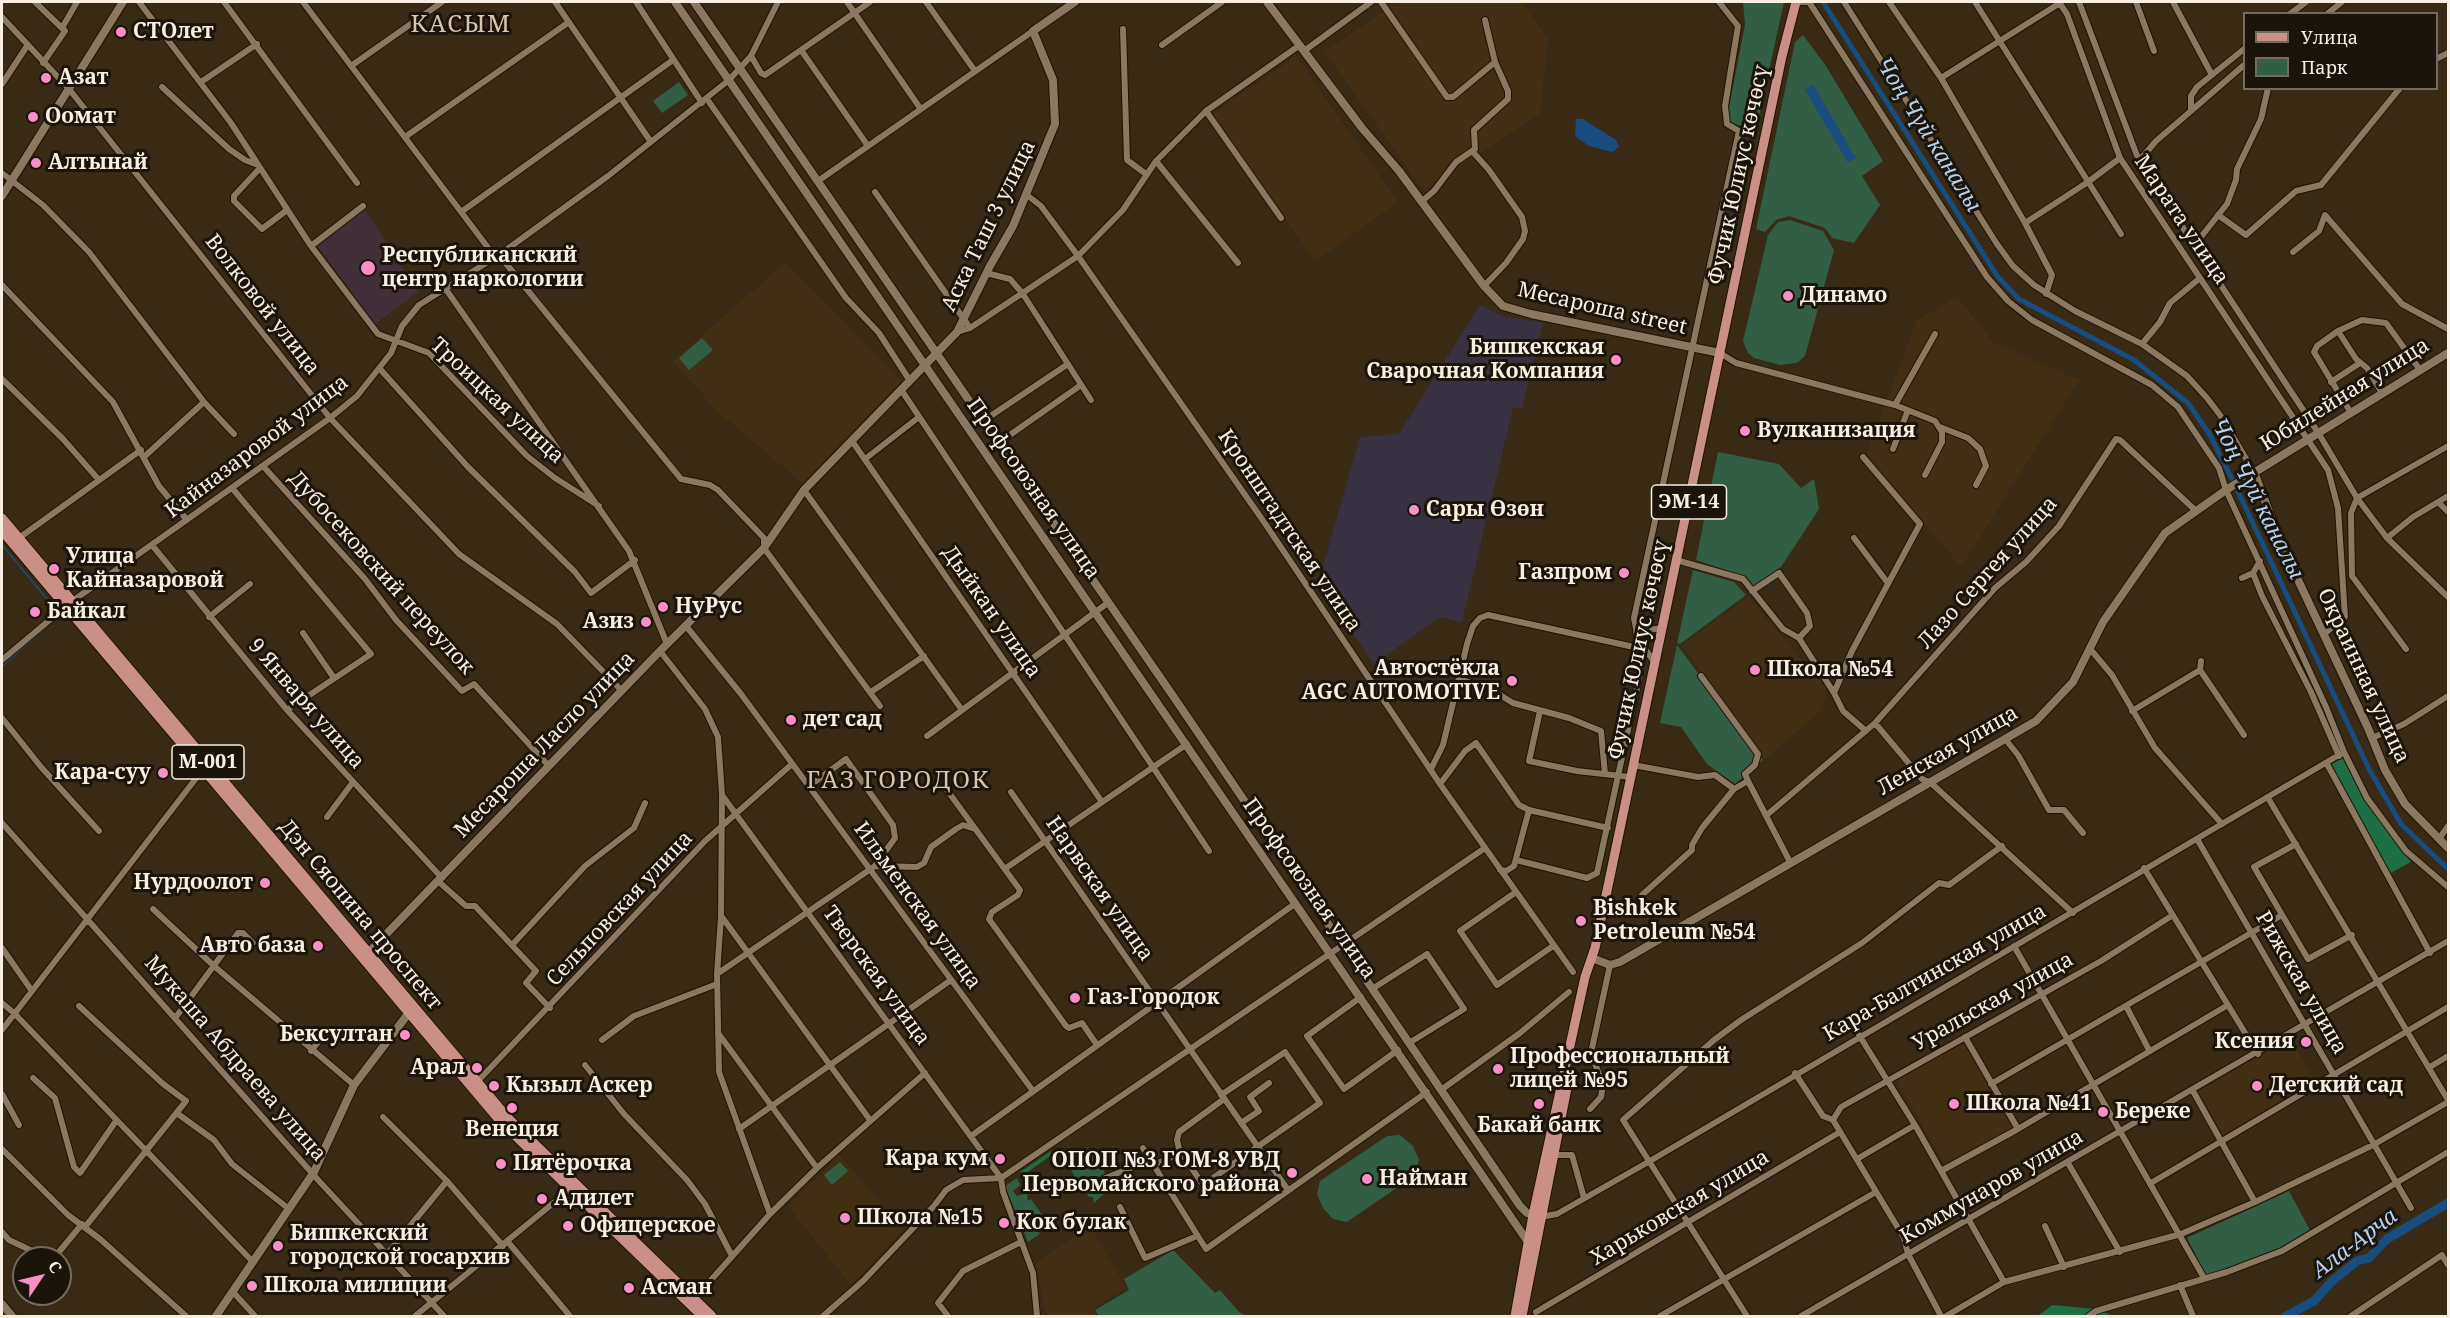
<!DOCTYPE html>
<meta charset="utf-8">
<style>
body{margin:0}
#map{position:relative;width:2450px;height:1318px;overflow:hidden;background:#392a15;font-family:"Noto Serif",serif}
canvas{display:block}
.frame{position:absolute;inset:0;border:3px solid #f8eee1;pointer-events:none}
.legend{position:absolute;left:2243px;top:12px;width:195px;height:78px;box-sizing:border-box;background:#1b140b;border:2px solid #736b61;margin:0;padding:8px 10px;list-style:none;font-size:18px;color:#f8eee1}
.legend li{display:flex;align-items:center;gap:12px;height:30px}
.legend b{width:30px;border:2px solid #736b61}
.north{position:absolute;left:12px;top:1246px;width:60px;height:60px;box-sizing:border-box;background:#1b140b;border:2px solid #736b61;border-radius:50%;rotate:55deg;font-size:16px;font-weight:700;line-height:24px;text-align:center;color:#f8eee1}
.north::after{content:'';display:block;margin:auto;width:21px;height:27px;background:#fa8fc8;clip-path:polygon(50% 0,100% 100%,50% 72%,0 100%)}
</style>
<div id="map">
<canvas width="2450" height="1318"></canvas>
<div class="frame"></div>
<ul class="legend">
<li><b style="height:8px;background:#ca9087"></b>Улица</li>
<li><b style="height:16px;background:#315e44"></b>Парк</li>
</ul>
<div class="north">С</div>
</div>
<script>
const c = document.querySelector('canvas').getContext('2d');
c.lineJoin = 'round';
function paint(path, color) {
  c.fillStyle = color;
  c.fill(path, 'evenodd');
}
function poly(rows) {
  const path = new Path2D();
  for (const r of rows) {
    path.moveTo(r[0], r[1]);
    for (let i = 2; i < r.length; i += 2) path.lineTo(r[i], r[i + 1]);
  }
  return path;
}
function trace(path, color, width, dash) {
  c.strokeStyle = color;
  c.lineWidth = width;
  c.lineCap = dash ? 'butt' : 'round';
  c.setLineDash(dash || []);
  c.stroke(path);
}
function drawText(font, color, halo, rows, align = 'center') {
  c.font = font + ' "Noto Serif",serif';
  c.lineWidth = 6;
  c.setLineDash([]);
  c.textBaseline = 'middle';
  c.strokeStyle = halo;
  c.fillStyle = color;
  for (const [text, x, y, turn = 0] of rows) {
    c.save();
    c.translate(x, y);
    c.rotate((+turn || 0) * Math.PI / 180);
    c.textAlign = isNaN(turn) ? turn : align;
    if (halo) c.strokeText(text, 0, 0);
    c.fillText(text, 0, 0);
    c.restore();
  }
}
paint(poly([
 [1480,305,1502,316,1543,323,1522,408,1513,408,1462,622,1440,617,1374,664,1318,584,1360,437,1399,434]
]), '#383142');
paint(poly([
 [1397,2,1522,2,1548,39,1540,114,1423,190,1325,52],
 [1296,56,1398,202,1315,261,1212,115],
 [786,262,901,381,802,483,716,410,673,361],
 [1957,297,1994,343,2079,380,1961,567,1867,454,1917,320],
 [1748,597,1826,688,1823,709,1765,759,1682,645],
 [2290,1038,2315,1081,2223,1135,2198,1092],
 [1964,1043,2012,1128,1945,1164,1896,1080],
 [840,1155,903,1229,851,1285,788,1206],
 [1090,1225,1126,1288,1092,1309,1097,1316,1046,1316,1036,1263]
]), '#422f13');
paint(poly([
 [364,208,418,292,375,324,316,244]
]), '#402f38');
paint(poly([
 [1743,2,1784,2,1756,130,1726,122,1745,25],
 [1803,35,1826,66,1883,161,1862,176,1880,205,1854,243,1832,238,1825,228,1789,216,1776,220,1765,232,1756,229,1795,42],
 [679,82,688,95,662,113,653,101],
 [1790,220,1823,231,1834,250,1805,356,1797,363,1780,365,1754,358,1748,353,1743,341,1768,235,1778,222],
 [702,338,713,350,689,370,679,358],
 [1718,452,1779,464,1801,488,1814,479,1819,509,1781,567,1753,587,1744,576,1696,560],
 [1693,570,1734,582,1746,595,1680,644,1677,643],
 [1677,645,1763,760,1735,784,1707,764,1681,727,1660,723],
 [1400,1135,1413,1146,1419,1160,1414,1176,1347,1222,1333,1219,1323,1208,1317,1194,1320,1181,1387,1136],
 [1069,1147,1075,1154,1088,1148,1096,1159,1114,1147,1117,1153,1097,1161,1100,1169,1103,1169,1105,1173,1097,1181,1104,1194,1094,1203,1093,1197,1089,1197,1079,1182,1076,1187,1070,1178,1074,1175,1068,1165,1074,1160,1067,1149],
 [840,1162,848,1171,832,1185,824,1175],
 [1017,1178,1020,1185,1013,1191,1017,1196,1027,1193,1028,1201,1031,1199,1043,1216,1043,1223,1036,1228,1040,1234,1028,1242,1005,1186],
 [2289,1191,2311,1232,2277,1252,2206,1275,2187,1238],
 [1173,1250,1215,1293,1220,1290,1239,1312,1247,1316,1099,1316,1095,1310,1129,1290,1124,1279]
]), '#315e44');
paint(poly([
 [2343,757,2365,800,2411,862,2389,874,2330,765],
 [1051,1151,1053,1154,1022,1176,1020,1172],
 [2052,1305,2097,1309,2113,1316,2038,1316]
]), '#1d6d45');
paint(poly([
 [1813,85,1856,158,1848,163,1805,90],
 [1576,119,1583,119,1616,140,1619,146,1613,152,1589,146,1575,136]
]), '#1a4d7f');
trace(poly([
 [2,545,57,611],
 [2,666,60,615]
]), '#1a4d7f', 1.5);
trace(poly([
 [1823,2,1998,277,2019,299,2134,360,2188,403,2210,435,2233,481,2369,769,2401,824,2448,869]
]), '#1a4d7f', 5);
trace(poly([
 [2286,1316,2314,1301,2331,1282,2357,1261,2369,1258,2387,1239,2448,1203]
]), '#1a4d7f', 9);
const minor = poly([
 [35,2,65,31,43,63],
 [139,2,231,123,311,246,378,334,429,353,527,456,555,478,599,506],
 [224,2,357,183],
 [303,2,495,257],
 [555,2,651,142],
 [636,2,702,103],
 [847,2,920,108],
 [926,2,975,71],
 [1381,2,1447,97,1453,97,1495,62],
 [1801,2,1809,2,1987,277,2008,301,2032,320,2152,385,2178,407,2219,468,2226,490,2326,707,2344,752,2367,798,2406,851,2448,887],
 [1844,2,1997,244,2013,266,2034,285,2075,311,2142,344,2160,322,2170,303,2200,278],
 [1889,2,1941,78,2025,223,2052,275,2046,294],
 [1975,2,2121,234],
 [2059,2,2067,14,2120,158,2328,470,2338,508,2345,617,2324,634],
 [2079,2,2139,161,2319,434,2357,498,2387,538,2448,597],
 [2136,2,2154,51],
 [2173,2,2212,75],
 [2290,14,2306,2],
 [2327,14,2342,2],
 [2,17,69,89,330,418,459,554,557,624,622,691],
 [62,28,77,2],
 [1123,29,1127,160,1146,174],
 [1162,45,1222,2],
 [801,50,868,146],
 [1304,51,1371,2],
 [751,56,761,73,765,75,870,2],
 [2436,59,2448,53],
 [351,66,442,2],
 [1941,78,2060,3],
 [201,82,257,44],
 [2,84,27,46],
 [162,87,229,149,245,160,258,165],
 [707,99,846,298,879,333,910,381],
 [1206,111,1281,218],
 [2191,111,2244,65],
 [405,137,569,22],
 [1472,151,1489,170,1522,217,1525,231,1523,239,1506,263,1484,286],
 [1156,161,1238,263],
 [2139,161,2156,141,2191,111,2191,96,2197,87,2244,49],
 [260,168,234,196,234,201,262,229,287,210],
 [2,173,43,205,89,252,204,402,234,434],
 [818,181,1033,31],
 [875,192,970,328],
 [1027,195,1041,206,1078,256,1264,522,1440,784,1573,972],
 [1421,202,1434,191,1456,162,1475,149,1474,130,1508,99,1508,91,1495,62,1485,20],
 [461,212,673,60],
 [2218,215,2246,235,2296,191,2321,185,2400,88],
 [2025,223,2088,182,2120,158],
 [311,246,363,206],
 [2193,247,2227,204,2236,180,2237,169,2261,119,2268,88],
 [2293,252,2319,231,2325,215,2402,304,2448,329],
 [499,255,681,479,710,485,718,490,764,538,764,548,880,706],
 [986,273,1010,279,1023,294,1091,400],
 [2,285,113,402,159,486,187,520],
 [445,288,629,551,667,644],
 [2338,331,2356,359,2367,368,2382,393],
 [957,332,970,328,1078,256,1123,210,1156,161,1206,111,1300,45],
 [2142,344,2187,376,2207,398,2220,415,2254,472],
 [1720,353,1736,363,1895,405,1935,421,1942,432,1942,442,1925,475],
 [380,369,468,467,575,572,591,593,635,560],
 [2,379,63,439,99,480],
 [2331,382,2360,363],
 [902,391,1209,851],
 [1895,405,1935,334],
 [2351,413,2314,352,2317,346,2338,331,2362,320,2386,323,2420,370],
 [982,419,992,415,1068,364],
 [1940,427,1968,438,1980,449,1986,466,1976,485],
 [997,440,1007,437,1081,385],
 [852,441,1102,802],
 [1893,449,1908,410],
 [144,457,204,402],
 [1863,457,1920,524,1852,651,1834,693,1843,711,1866,731],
 [865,459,919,417],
 [263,466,365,579,396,620,462,691,474,684,549,766],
 [232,488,371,654,287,710],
 [804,490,962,710],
 [2438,502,2448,512],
 [19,538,141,450],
 [1854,538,1887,582],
 [2387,538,2413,517,2448,496],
 [152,545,287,710,442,878],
 [1676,560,1743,579,1783,629,1799,638,1834,693],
 [2253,573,2262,596,2311,692,2339,756],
 [2242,578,2253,573,2260,561],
 [1752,591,1779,573,1807,613,1810,626,1799,638],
 [209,617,250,584],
 [686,626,741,694,1033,1091],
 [1636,632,1662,628],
 [303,633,334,678],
 [2406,649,2352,576,2351,513,2357,498,2448,446],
 [2091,650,2112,675,2155,748,2222,824],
 [660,651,705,709,718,737,722,795,721,917,717,974,719,1072,770,1214],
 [2,660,71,602,330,418,357,396,391,353,402,326,419,305,499,255,608,176,729,80,751,56,778,2],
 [2201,661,2200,670,2244,735],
 [1655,663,1638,639,1634,618,1739,131,1727,124,1725,106,1738,26,1719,2],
 [1701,676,1758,754,1755,765,1745,774,1748,781],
 [1459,679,1492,690,1513,703,1569,718,1601,731,1605,774],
 [871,692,924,656],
 [1540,711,1529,761,1577,771,1630,777],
 [2132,711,2200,670],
 [2,718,41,767,99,831],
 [1875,723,1922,779,1931,783,2073,913],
 [927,736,1109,602],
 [2372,738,2404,724,2448,696],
 [2006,740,2018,755,2049,810,2064,810,2083,833],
 [2327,764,2430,953],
 [1633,765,1698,777,1715,775,1734,789],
 [1431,769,1443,745,1467,644,1473,626,1480,618,1488,615,1643,649],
 [1440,784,1465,751,1476,743,1519,805,1529,810,1608,828],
 [944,786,1020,890,1018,895,992,912,989,919,1066,1026,1069,1028,1082,1023,1097,1045],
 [1011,792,1288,1190],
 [722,795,1001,1178,1003,1192,1033,1273,1037,1316],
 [2268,798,2448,1100],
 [1768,814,1875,723,1995,588,2026,562,2059,526,2116,439,2120,440,2195,510],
 [327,817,353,782],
 [2,823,319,1181,444,1316],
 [2197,839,2411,1208],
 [2439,839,2448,826],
 [2296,844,2254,867,2308,959,2352,935],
 [1516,860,1587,878,1597,873,1640,674],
 [875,866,917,867,924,863,931,847,956,829,963,825,975,829],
 [1006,868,1187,744],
 [2144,868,2258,1054],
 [1500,870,1506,871,1514,866,1529,810],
 [439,882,466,906,475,906,536,971,526,983,550,1008],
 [1516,892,1460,931,1497,985,1553,946],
 [1642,895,1692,850,1692,845,1702,828,1734,789,1748,781,1790,862],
 [153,909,214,966,354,1085],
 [722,917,870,1120],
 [512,945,585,866,634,828,645,803],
 [2014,946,2204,1278],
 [2,948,32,991],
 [717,974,875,866,895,838,893,825,846,759,809,786],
 [1372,989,1427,954,1464,1009,1409,1043],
 [1361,997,1307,1036,1344,1089,1398,1050],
 [2,1003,14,1013,253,1262],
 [79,1006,162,1083,186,1101,85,1227],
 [2126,1006,2149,1050],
 [176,1017,238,933,243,933,253,943],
 [2,1030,204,768],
 [718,1033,817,1168],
 [1859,1035,1915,1125,2004,1282],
 [1965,1037,2018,1129],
 [602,1040,634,1016,717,984],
 [311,1051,323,1036],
 [585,1065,624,1114,687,1180,705,1204,732,1256],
 [2430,1067,2448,1056],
 [1795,1073,1823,1116,1833,1120,1904,1238,1908,1254,1941,1316],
 [33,1078,55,1098,74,1167,80,1173,116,1121],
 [477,1082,705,841,792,764],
 [1991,1084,2282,915],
 [1441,1090,1520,1033,1569,992],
 [2193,1091,2255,1202],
 [2,1094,19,1125],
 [1221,1095,1285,1052,1320,1103,1203,1185,1179,1149,1177,1140,1179,1132,1224,1099],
 [1590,1109,1601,1097,1603,1085,1591,1053,1610,965],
 [178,1114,214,1140,232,1164,289,1209],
 [383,1117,447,1181,503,1246],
 [1833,1120,1841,1107,2101,961,2173,915],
 [1241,1123,1259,1111,1250,1097,1269,1083],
 [739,1129,951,980],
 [971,1136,1296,903],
 [1143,1148,1206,1249,1427,1092],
 [2,1149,68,1215,100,1239,186,1316],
 [1553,1155,1572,1155,1584,1198],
 [1857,1159,1915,1125],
 [2068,1163,2120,1252],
 [1941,1171,2018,1129,2228,1005],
 [1001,1178,1485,848],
 [1103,1179,1138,1165,1158,1163,1172,1157,1179,1149],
 [2151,1183,2448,1007],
 [1120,1207,1145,1258,1197,1236],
 [1540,1217,1557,1214,1650,1161,2344,752],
 [2045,1226,2064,1267],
 [2,1232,9,1240,47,1258],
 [508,1242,570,1316],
 [388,1253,447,1181],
 [54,1258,82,1224],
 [2180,1285,2193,1316],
 [233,1292,255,1316],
 [694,1299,770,1214,817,1168,925,1073],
 [1536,1312,1840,1132],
 [415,1316,573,1187],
 [823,1316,863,1281,934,1206,946,1190,963,1180,1001,1178],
 [948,1316,938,1303,963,1271,1021,1242],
 [1660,1316,1876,1192],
 [1747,1316,1623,1120,1714,1040,1741,1020,1862,943,1939,883,1949,885,2002,846],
 [1801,1316,2448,941],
 [1946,1316,2004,1282,2181,1234,2255,1202,2373,1145,2448,1102],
 [2089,1316,2096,1311,2227,1272,2282,1251,2448,1152],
 [2351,1316,2442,1255,2448,1265]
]);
const tertiary = poly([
 [675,2,1528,1242],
 [694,2,1171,693,1520,1206,1527,1213,1536,1216],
 [1267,2,1362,128,1399,171,1484,286,1503,306,1531,314,1720,353],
 [2,196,123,2],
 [2254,472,2282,546,2368,728,2385,770,2405,804,2448,848],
 [366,955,660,651,764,548,804,490,957,332,990,266,1013,226,1055,124,1053,80,1033,31,1075,2],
 [2,1304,12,1316],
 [216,1316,314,1172,354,1085,411,1010]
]);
const secondary = poly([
 [1592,958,1610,965,1620,962,2036,721,2073,682,2103,622,2165,533,2226,490,2448,353]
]);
const primary = poly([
 [2,518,507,1117,712,1316],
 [2,531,501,1122,702,1316],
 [1515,1316,1533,1215,1585,977,1595,948,1782,56,1796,2],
 [1522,1316,1568,1083]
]);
trace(minor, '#201201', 8);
trace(tertiary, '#201201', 10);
trace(secondary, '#201201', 10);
trace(primary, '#201201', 11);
trace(minor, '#8a7861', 6);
trace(tertiary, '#8a7861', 8);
trace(secondary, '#8a7861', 8);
trace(primary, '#ca9087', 9);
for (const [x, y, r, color] of [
 [121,32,6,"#fa8fc8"],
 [46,78,6,"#fa8fc8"],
 [33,117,6,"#fa8fc8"],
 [36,163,6,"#fa8fc8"],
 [368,268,8,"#fa8fc8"],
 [1788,296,6,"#fa8fc8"],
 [1616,360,6,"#fa8fc8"],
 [1745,431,6,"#fa8fc8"],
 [1414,510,6,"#fa8fc8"],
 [54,569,6,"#fa8fc8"],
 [1624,573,6,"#fa8fc8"],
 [663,607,6,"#fa8fc8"],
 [35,612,6,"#fa8fc8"],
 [646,622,6,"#fa8fc8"],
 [1755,670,6,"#fa8fc8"],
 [1512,681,6,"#fa8fc8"],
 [791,720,6,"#fa8fc8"],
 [163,773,6,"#fa8fc8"],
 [265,883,6,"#fa8fc8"],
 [1581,921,6,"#fa8fc8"],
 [318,946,6,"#fa8fc8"],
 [1075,998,6,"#fa8fc8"],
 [405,1035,6,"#fa8fc8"],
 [2306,1042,6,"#fa8fc8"],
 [477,1068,6,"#fa8fc8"],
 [1498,1069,6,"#fa8fc8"],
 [494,1086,6,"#fa8fc8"],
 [2257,1086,6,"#fa8fc8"],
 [1539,1104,6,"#fa8fc8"],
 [1954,1104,6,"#fa8fc8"],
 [512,1108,6,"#fa8fc8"],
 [2103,1112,6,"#fa8fc8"],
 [1000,1159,6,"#fa8fc8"],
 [501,1164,6,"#fa8fc8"],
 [1292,1173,6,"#fa8fc8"],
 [1367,1179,6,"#fa8fc8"],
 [542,1199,6,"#fa8fc8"],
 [845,1218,6,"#fa8fc8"],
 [1004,1223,6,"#fa8fc8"],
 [568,1226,6,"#fa8fc8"],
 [278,1246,6,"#fa8fc8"],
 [252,1286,6,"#fa8fc8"],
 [629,1288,6,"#fa8fc8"]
]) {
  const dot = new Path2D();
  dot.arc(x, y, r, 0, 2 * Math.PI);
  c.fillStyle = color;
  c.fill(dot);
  trace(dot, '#1b140b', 2);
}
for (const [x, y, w] of [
 [1689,502,75],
 [208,762,72]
]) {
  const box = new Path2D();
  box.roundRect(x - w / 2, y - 17, w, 34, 4.5);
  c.fillStyle = '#1b140b';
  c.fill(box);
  trace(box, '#f8eee1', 1.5);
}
drawText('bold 20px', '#f8eee1', null, [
 ["ЭМ-14",1689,502],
 ["M-001",208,762]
]);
drawText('bold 21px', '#f8eee1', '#1b140b', [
 ["СТОлет",133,32],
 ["Азат",58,78],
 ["Оомат",45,117],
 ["Алтынай",48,163],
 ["Республиканский",382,256],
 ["центр наркологии",382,280],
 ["Динамо",1800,296],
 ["Бишкекская",1604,348,"right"],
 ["Сварочная Компания",1604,372,"right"],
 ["Вулканизация",1757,431],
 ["Сары Өзөн",1426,510],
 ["Улица",66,557],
 ["Кайназаровой",66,581],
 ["Газпром",1612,573,"right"],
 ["НуРус",675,607],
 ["Байкал",47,612],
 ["Азиз",634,622,"right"],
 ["Автостёкла",1500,669,"right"],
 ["AGC AUTOMOTIVE",1500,693,"right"],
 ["Школа №54",1767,670],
 ["дет сад",803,720],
 ["Кара-суу",151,773,"right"],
 ["Нурдоолот",253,883,"right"],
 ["Bishkek",1593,909],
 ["Petroleum №54",1593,933],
 ["Авто база",306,946,"right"],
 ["Газ-Городок",1087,998],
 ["Бексултан",393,1035,"right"],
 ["Ксения",2294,1042,"right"],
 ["Профессиональный",1510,1057],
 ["лицей №95",1510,1081],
 ["Арал",465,1068,"right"],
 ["Кызыл Аскер",506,1086],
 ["Детский сад",2269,1086],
 ["Школа №41",1966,1104],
 ["Береке",2115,1112],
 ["Бакай банк",1539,1126,"center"],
 ["Венеция",512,1130,"center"],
 ["Кара кум",988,1159,"right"],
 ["ОПОП №3 ГОМ-8 УВД",1280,1161,"right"],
 ["Первомайского района",1280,1185,"right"],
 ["Пятёрочка",513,1164],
 ["Найман",1379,1179],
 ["Адилет",554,1199],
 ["Школа №15",857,1218],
 ["Кок булак",1016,1223],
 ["Офицерское",580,1226],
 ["Бишкекский",290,1234],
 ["городской госархив",290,1258],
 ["Школа милиции",264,1286],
 ["Асман",641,1288]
], 'left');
drawText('21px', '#f8eee1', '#1b140b', [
 ["Фучик Юлиус көчөсү",1739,175,-78],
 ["Марата улица",2181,220,56],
 ["Аска Таш 3 улица",989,226,-64],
 ["Волковой улица",262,305,52],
 ["Месароша street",1602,309,13],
 ["Юбилейная улица",2345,395,-32],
 ["Троицкая улица",497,401,43],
 ["Кайназаровой улица",257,447,-37],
 ["Профсоюзная улица",1033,489,55],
 ["Кронштадтская улица",1289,531,56],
 ["Дубосековский переулок",381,573,48],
 ["Лазо Сергея улица",1988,573,-48],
 ["Дыйкан улица",991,612,55],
 ["Фучик Юлиус көчөсү",1639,650,-78],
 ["Окраинная улица",2363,676,65],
 ["9 Января улица",306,704,49],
 ["Месароша Ласло улица",545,745,-46],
 ["Ленская улица",1948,751,-30],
 ["Нарвская улица",1099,889,55],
 ["Профсоюзная улица",1309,889,55],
 ["Ильменская улица",917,906,54],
 ["Сельповская улица",620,909,-47],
 ["Дэн Сяопина проспект",360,915,50],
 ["Кара-Балтинская улица",1935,973,-30],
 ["Тверская улица",876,976,54],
 ["Рижская улица",2301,983,60],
 ["Уральская улица",1993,1002,-29],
 ["Мукаша Абдраева улица",235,1059,49],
 ["Коммунаров улица",1992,1187,-30],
 ["Харьковская улица",1680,1208,-31]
]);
drawText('italic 22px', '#b6d1f0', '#1b140b', [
 ["Чоң Чүй каналы",1928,135,58],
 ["Чоң Чүй каналы",2257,499,63],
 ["Ала-Арча",2355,1244,-37]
]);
c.letterSpacing = '1.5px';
drawText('24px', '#d8c5ac', '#1b140b', [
 ["КАСЫМ",461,25],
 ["ГАЗ ГОРОДОК",898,781]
]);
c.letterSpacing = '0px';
</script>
